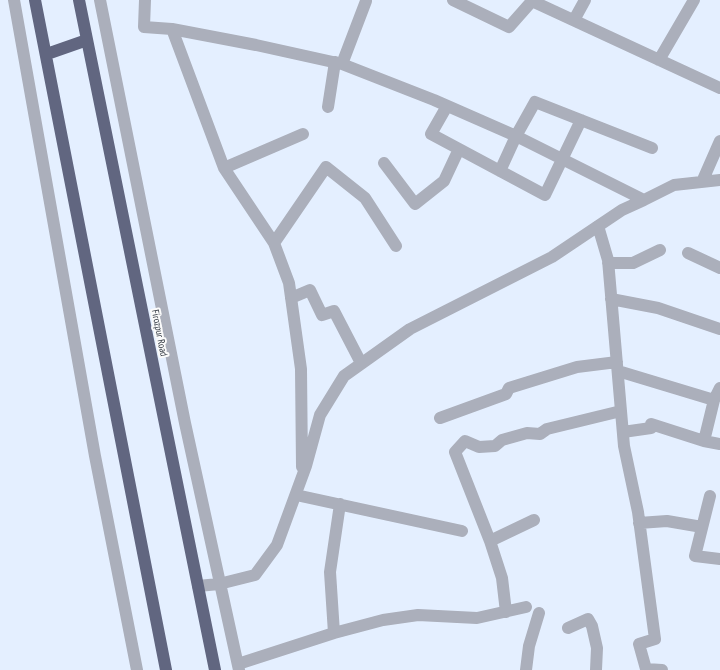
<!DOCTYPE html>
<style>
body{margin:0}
canvas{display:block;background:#e4efff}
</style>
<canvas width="720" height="670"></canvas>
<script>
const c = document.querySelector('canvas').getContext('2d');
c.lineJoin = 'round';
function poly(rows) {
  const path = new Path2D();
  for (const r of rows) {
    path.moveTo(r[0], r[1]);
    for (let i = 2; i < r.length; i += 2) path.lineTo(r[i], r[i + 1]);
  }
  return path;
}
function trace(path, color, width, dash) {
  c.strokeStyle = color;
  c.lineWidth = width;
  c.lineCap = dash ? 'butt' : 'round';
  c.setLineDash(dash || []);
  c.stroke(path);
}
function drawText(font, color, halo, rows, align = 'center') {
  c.font = font + ' "PT Sans Narrow",sans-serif';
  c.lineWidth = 4;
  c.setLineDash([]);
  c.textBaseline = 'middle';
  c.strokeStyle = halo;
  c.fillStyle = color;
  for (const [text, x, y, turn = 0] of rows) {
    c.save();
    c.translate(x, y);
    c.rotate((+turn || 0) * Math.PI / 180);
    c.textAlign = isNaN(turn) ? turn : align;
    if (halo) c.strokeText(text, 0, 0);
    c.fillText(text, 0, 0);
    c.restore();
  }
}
trace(poly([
 [14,0,95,456,137,670],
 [100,0,185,423,239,670],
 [145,0,144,27,172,29,224,168,274,243,289,283,301,369,302,467],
 [453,0,509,27,532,1,720,88],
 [574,20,585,0],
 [172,29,256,45,342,64,366,1],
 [659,60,694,0],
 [342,64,434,100,516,136,535,102,652,148],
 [447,106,431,134,545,195,581,120],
 [328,107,335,62],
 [384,163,415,204,444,181,459,149],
 [224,168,303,134],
 [500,171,516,136,644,200],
 [702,182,720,141],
 [598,226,608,260,624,446,638,512,655,639,639,644,646,669,662,670],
 [274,243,326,167,365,198,396,246],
 [688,253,720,268],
 [608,263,633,263,660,250],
 [291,298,310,290,322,315,334,311,361,363],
 [611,299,658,308,720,329],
 [618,371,714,400],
 [440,418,506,394,509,388,577,367,617,362],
 [623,432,651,428,651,424,704,441,714,400,720,388],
 [704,441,720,444],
 [296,495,462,531],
 [710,496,695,556,720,559],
 [534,520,490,541,455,452,465,441,479,447,495,446,502,440,527,433,540,434,547,429,621,411],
 [639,523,667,521,702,527],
 [490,541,502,578,506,612],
 [198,586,219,584,255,575,277,545,306,466,320,415,344,376,410,329,552,257,622,210,644,200,674,185,720,180],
 [568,628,588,619,592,626,597,648,596,670],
 [334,633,383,620,418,615,477,618,526,607],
 [238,664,334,633,330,572,340,504],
 [526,670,529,646,539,613]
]), '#abafbb', 12);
trace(poly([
 [35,0,166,670],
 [79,0,215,670],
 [47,54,87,40]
]), '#616680', 12);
drawText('10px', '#2a313b', '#fbfbfb', [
 ["Firozpur Road",159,333,79]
]);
</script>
